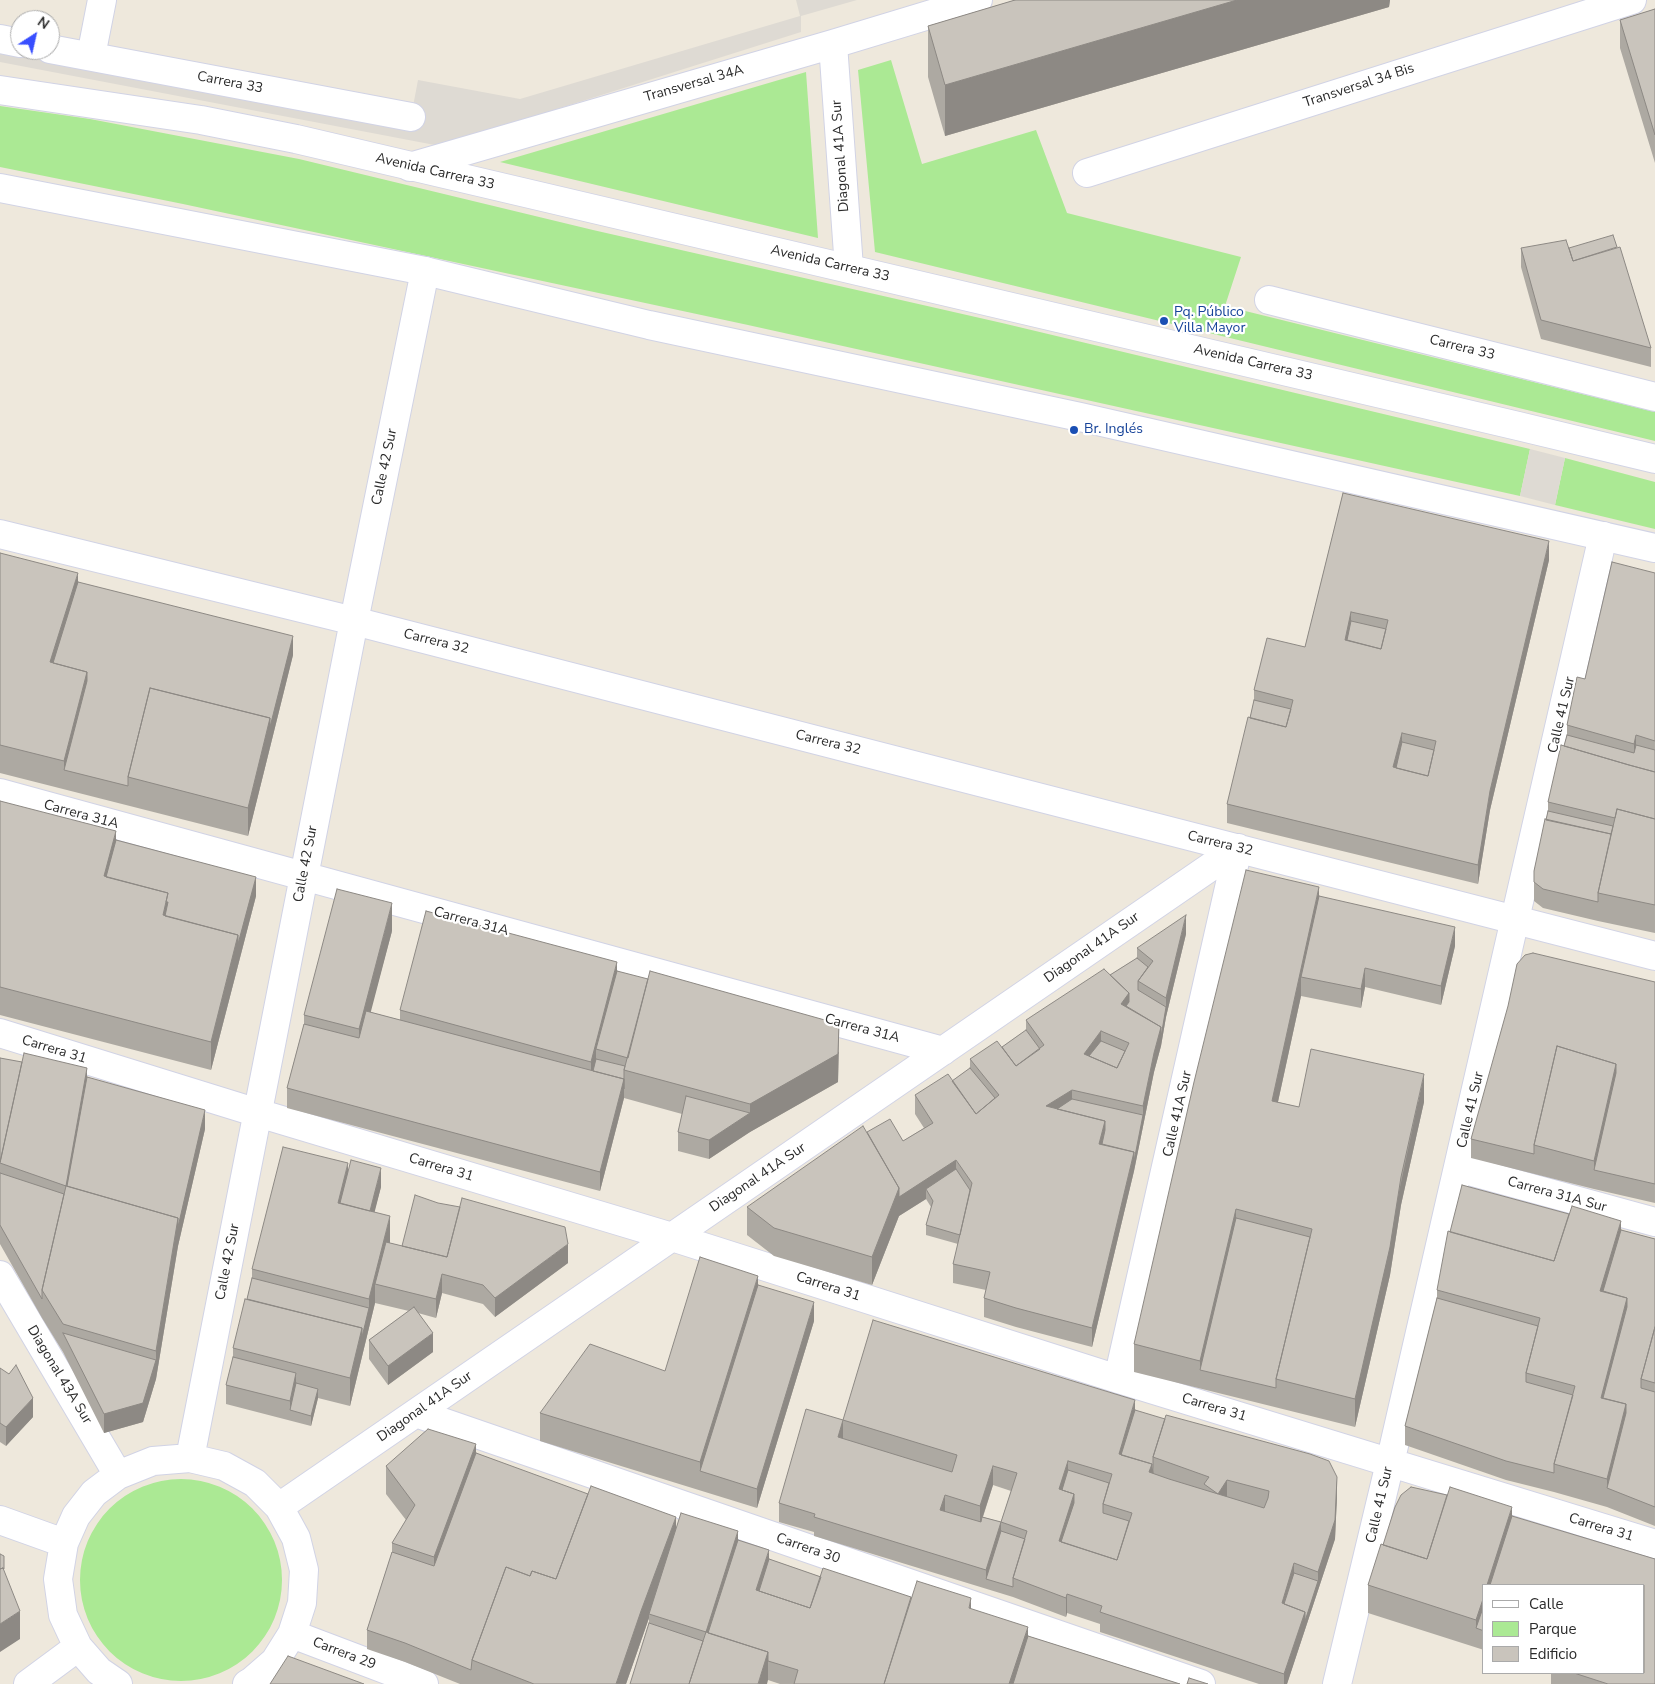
<!DOCTYPE html>
<meta charset="utf-8">
<style>
body{margin:0}
#map{position:relative;width:1655px;height:1684px;overflow:hidden;background:#eee8dc;font-family:"Nunito Sans",sans-serif}
canvas{display:block}
.legend{position:absolute;left:1482px;top:1584px;width:162px;height:90px;box-sizing:border-box;background:#fff;border:1px solid #aaa;margin:0;padding:6px 9px;list-style:none;font-size:15px;color:#2b2b2b}
.legend li{display:flex;align-items:center;gap:10px;height:25px}
.legend b{width:25px;border:1px solid #aaa}
.north{position:absolute;left:10px;top:10px;width:50px;height:50px;box-sizing:border-box;background:#fff;border:1px solid #aaa;border-radius:50%;rotate:35deg;font-size:14px;font-weight:700;line-height:20px;text-align:center;color:#2b2b2b}
.north::after{content:'';display:block;margin:auto;width:18px;height:22px;background:#384eff;clip-path:polygon(50% 0,100% 100%,50% 72%,0 100%)}
</style>
<div id="map">
<canvas width="1655" height="1684"></canvas>
<ul class="legend">
<li><b style="height:6px;background:#fff"></b>Calle</li>
<li><b style="height:14px;background:#abe994"></b>Parque</li>
<li><b style="height:14px;background:#c9c4bc"></b>Edificio</li>
</ul>
<div class="north">N</div>
</div>
<script>
const c = document.querySelector('canvas').getContext('2d');
c.lineJoin = 'round';
function paint(path, color) {
  c.fillStyle = color;
  c.fill(path, 'evenodd');
}
function poly(rows) {
  const path = new Path2D();
  for (const r of rows) {
    if (r.length === 3) {
      path.moveTo(r[0] + r[2], r[1]);
      path.arc(r[0], r[1], r[2], 0, 2 * Math.PI);
      continue;
    }
    path.moveTo(r[0], r[1]);
    for (let i = 2; i < r.length; i += 2) path.lineTo(r[i], r[i + 1]);
  }
  return path;
}
function trace(path, color, width, dash) {
  c.strokeStyle = color;
  c.lineWidth = width;
  c.lineCap = dash ? 'butt' : 'round';
  c.setLineDash(dash || []);
  c.stroke(path);
}
function drawText(font, color, halo, rows, align = 'center') {
  c.font = font + ' "Nunito Sans",sans-serif';
  c.lineWidth = 4.5;
  c.setLineDash([]);
  c.textBaseline = 'middle';
  c.strokeStyle = halo;
  c.fillStyle = color;
  for (const [text, x, y, turn = 0] of rows) {
    c.save();
    c.translate(x, y);
    c.rotate((+turn || 0) * Math.PI / 180);
    c.textAlign = isNaN(turn) ? turn : align;
    if (halo) c.strokeText(text, 0, 0);
    c.fillText(text, 0, 0);
    c.restore();
  }
}
paint(poly([
 [891,60,922,164,1036,130,1067,213,1241,257,1225,306,1655,412,1655,441,875,252,858,70],
 [806,72,818,238,500,162],
 [0,106,90,119,299,159,593,230,1002,323,1530,449,1520,496,748,325,183,204,0,167],
 [1565,458,1655,482,1655,529,1555,505],
 [181,1580,101]
]), '#abe994');
paint(poly([
 [796,0,857,0,801,16,801,32,440,146,0,62,0,46,89,63,411,117,418,80,520,99,800,16],
 [1530,449,1565,458,1555,505,1520,496]
]), '#dedad3');
const street = poly([
 [0,39,20,43],
 [833,44,849,268],
 [50,49,411,117],
 [91,56,102,0],
 [410,167,833,44,978,0],
 [1087,173,1632,0],
 [1269,300,1655,397],
 [0,534,354,621,1655,956],
 [0,793,943,1051],
 [0,1033,258,1113,672,1237,1118,1379,1655,1544],
 [1458,1168,1655,1222],
 [0,1275,118,1475],
 [1118,1379,1238,848],
 [416,1413,1201,1684],
 [190,1458,354,621,425,271],
 [279,1507,1238,848],
 [0,1520,64,1543],
 [292,1634,424,1684],
 [28,1684,78,1647],
 [118,1684,99,1671,78,1647,63,1615,58,1579,64,1543,76,1516,94,1493,118,1475,153,1461,190,1458,224,1466,255,1483,279,1507,296,1538,304,1570,302,1603,292,1634,275,1661,252,1681,247,1684],
 [1337,1684,1390,1463,1603,536]
]);
const secondary = poly([
 [0,90,201,120,296,139,1518,426,1655,459],
 [0,188,425,271,649,325,1080,417,1655,548]
]);
trace(street, '#d1d3e5', 30);
trace(secondary, '#d1d3e5', 30);
trace(street, '#fff', 28);
trace(secondary, '#fff', 28);
paint(poly([
 [1015,0,1390,0,1389,7,945,136,928,77,928,26],
 [1655,9,1655,163,1620,48,1620,20],
 [1521,248,1569,248,1651,348,1651,367,1541,339,1521,267],
 [1343,493,1549,560,1490,810,1478,884,1227,823,1227,804,1250,718,1254,700,1254,690,1305,647],
 [0,553,78,582,293,655,248,836,0,773],
 [1655,573,1655,933,1598,921,1543,908,1534,901,1534,871,1548,811,1548,802,1567,735,1567,725,1585,679],
 [0,801,116,840,256,896,211,1070,0,1015],
 [1319,896,1455,946,1441,1005,1365,987,1361,1008,1301,996,1278,1102,1299,1107,1424,1102,1401,1205,1390,1275,1355,1427,1134,1372,1134,1344],
 [392,931,370,1012,400,1020,400,1010,617,971,839,1052,838,1082,750,1132,709,1159,678,1151,678,1132,682,1114,624,1098,600,1191,287,1108,287,1088,304,1024,304,1015],
 [1186,934,1166,1017,1161,1046,1154,1072,1134,1171,1092,1347,1016,1327,984,1317,984,1298,986,1290,953,1283,953,1264,958,1244,926,1235,926,1225,931,1207,926,1199,899,1216,872,1285,774,1256,747,1235,747,1207,867,1132,903,1141,924,1128,915,1114,915,1095,952,1081,970,1068,970,1059,1002,1047,1026,1030,1026,1020,1110,975,1137,958,1137,948],
 [1655,982,1655,1203,1594,1189,1471,1158,1471,1139],
 [0,1058,87,1077,205,1129,178,1246,156,1379,143,1422,104,1433,63,1352,42,1318,0,1244],
 [348,1173,381,1187,374,1212,390,1243,402,1246,568,1263,495,1317,483,1304,442,1293,436,1318,418,1313,433,1352,388,1385,369,1359,369,1340,409,1311,375,1303,350,1406,318,1398,311,1426,226,1404,226,1385,233,1358,233,1348,247,1299,252,1278,252,1269],
 [1621,1230,1655,1239,1655,1526,1607,1507,1554,1492,1506,1480,1405,1445,1405,1426,1437,1298,1437,1290],
 [758,1285,814,1321,757,1508,540,1441,540,1413,665,1371],
 [0,1368,33,1417,6,1446,0,1442],
 [1135,1410,1337,1496,1335,1539,1287,1684,1259,1684,1100,1632,1100,1624,1067,1613,1066,1617,1013,1597,814,1536,814,1532,779,1522,779,1503,843,1420],
 [993,1485,1011,1491,1001,1522,983,1517],
 [476,1453,676,1530,738,1540,769,1559,821,1577,911,1597,971,1609,1028,1636,1180,1684,780,1684,768,1680,649,1623,649,1618,626,1684,460,1684,405,1662,367,1649,367,1630,392,1552,392,1543,406,1520,386,1494,386,1466],
 [1512,1516,1655,1684,1551,1684,1551,1673,1644,1673,1484,1585,1484,1650,1368,1613,1368,1585,1383,1545]
]), '#ada9a2');
paint(poly([
 [1237,0,1390,0,1389,7,945,136,945,85],
 [1549,541,1549,560,1490,810,1478,884,1478,865,1490,791],
 [78,573,78,601,50,671,50,662],
 [1351,612,1351,631,1347,650,1345,640],
 [293,636,293,655,248,836,248,808,270,718],
 [87,672,87,700,64,770,64,761],
 [1402,733,1402,752,1393,777,1393,767],
 [1636,735,1636,754,1634,763,1634,744],
 [116,831,116,859,109,886,104,876],
 [256,877,256,896,211,1070,211,1042,238,935],
 [1319,887,1319,915,1301,977,1301,996,1272,1129,1272,1101],
 [168,893,168,921,163,915],
 [392,903,392,931,359,1057,359,1029],
 [1186,915,1186,934,1166,1017,1161,1046,1154,1072,1134,1171,1134,1161,1143,1115,1143,1106,1154,1053,1166,1007,1166,998],
 [1455,927,1455,946,1441,1005,1441,986],
 [617,962,617,990,596,1049,596,1068,591,1080,591,1062],
 [1365,968,1365,987,1361,1008,1361,989],
 [1129,993,1129,1012,1121,1004],
 [839,1024,838,1082,750,1132,709,1159,709,1140,750,1113,750,1104],
 [1101,1031,1101,1050,1089,1066,1084,1054],
 [1616,1064,1616,1092,1594,1170,1594,1161],
 [87,1068,87,1096,66,1195,66,1186],
 [1424,1074,1424,1102,1401,1205,1390,1275,1355,1427,1355,1399],
 [624,1079,624,1098,600,1191,600,1172],
 [1072,1090,1072,1109,1057,1118,1046,1106],
 [205,1110,205,1129,178,1246,156,1379,143,1422,104,1433,104,1414,156,1360,156,1351,178,1218],
 [1105,1121,1105,1140,1099,1153,1099,1144],
 [1134,1152,1134,1171,1092,1347,1092,1328],
 [956,1160,956,1179,926,1189,926,1199,899,1216,872,1285,872,1257,899,1188],
 [348,1163,348,1191,338,1212,338,1203],
 [381,1168,381,1187,368,1238,368,1219],
 [1236,1209,1236,1237,1200,1370,1200,1361],
 [390,1216,390,1244,375,1284,375,1303,350,1406,350,1378,362,1328,369,1308,369,1299],
 [1621,1221,1621,1249,1606,1301,1600,1291],
 [568,1244,568,1263,495,1317,495,1298],
 [442,1274,442,1293,436,1318,436,1299],
 [758,1276,758,1304,700,1471,700,1462],
 [1627,1298,1627,1326,1601,1406,1601,1398],
 [814,1302,814,1321,757,1508,757,1489],
 [433,1333,433,1352,388,1385,388,1366],
 [296,1373,296,1392,290,1410,290,1420,290,1401],
 [318,1389,318,1398,311,1426,311,1416],
 [33,1398,33,1417,6,1446,6,1427],
 [1135,1400,1135,1419,1121,1464,1119,1454],
 [1626,1404,1626,1432,1607,1488,1607,1479],
 [843,1420,843,1439,838,1437],
 [476,1444,476,1472,434,1585,434,1557],
 [1068,1461,1068,1480,1059,1499,1059,1489],
 [1152,1464,1153,1467,1154,1476,1149,1472],
 [993,1466,993,1485,980,1525,980,1506],
 [1337,1477,1337,1496,1335,1539,1287,1684,1284,1684,1284,1674,1305,1612,1318,1581,1318,1572],
 [1227,1480,1227,1499,1218,1494],
 [1074,1494,1074,1513,1062,1551,1059,1541],
 [945,1495,945,1514,940,1510],
 [1512,1507,1512,1535,1496,1585,1487,1585],
 [676,1517,676,1545,649,1614,649,1618,626,1684,616,1684,641,1611],
 [1001,1522,1001,1541,986,1579,986,1570],
 [738,1531,738,1559,711,1643,706,1632],
 [769,1550,769,1569,756,1600,756,1590],
 [1294,1563,1294,1582,1282,1613,1282,1603],
 [1067,1594,1067,1613,1066,1617,1066,1598],
 [1484,1596,1484,1624,1476,1628,1476,1620],
 [971,1598,971,1626,969,1608],
 [20,1611,20,1639,0,1652,0,1624],
 [1028,1627,1028,1655,1018,1684,1009,1684],
 [768,1652,768,1680,767,1684,758,1684]
]), '#8d8984');
const building = poly([
 [1015,0,1237,0,945,85,928,26,1015,0],
 [1655,9,1655,135,1620,20,1655,9],
 [1613,235,1617,247,1573,261,1569,248,1613,235],
 [1566,240,1573,261,1620,247,1651,348,1541,320,1521,248,1566,240],
 [1343,493,1549,541,1490,791,1478,865,1227,804,1248,717,1286,727,1293,700,1254,690,1267,638,1305,647,1343,493],
 [1351,612,1388,620,1381,649,1345,640,1351,612],
 [1402,733,1436,741,1428,776,1393,767,1402,733],
 [0,553,78,573,50,662,87,672,64,761,0,745,0,553],
 [1612,562,1655,573,1655,741,1636,735,1634,744,1567,725,1577,677,1585,679,1612,562],
 [78,582,293,636,270,727,270,718,150,688,128,777,128,786,64,770,87,681,87,672,53,663,78,582],
 [1351,621,1386,629,1381,649,1347,640,1351,621],
 [150,688,270,718,248,808,128,777,150,688],
 [1254,700,1291,709,1286,727,1250,718,1254,700],
 [1567,735,1634,753,1636,745,1655,750,1655,772,1629,765,1564,746,1567,735],
 [1402,742,1434,750,1428,776,1396,768,1402,742],
 [1561,745,1629,765,1655,772,1655,819,1617,809,1615,818,1548,802,1561,745],
 [0,801,116,831,104,876,168,893,163,915,238,935,211,1042,0,987,0,801],
 [1617,809,1655,819,1655,905,1598,893,1617,809],
 [1548,811,1613,826,1611,834,1546,820,1548,811],
 [1545,819,1611,834,1598,893,1598,902,1543,889,1534,882,1534,871,1545,819],
 [116,840,256,877,238,944,238,935,165,916,168,902,166,902,168,893,106,877,116,840],
 [1246,870,1319,887,1272,1101,1299,1107,1311,1049,1424,1074,1401,1177,1390,1247,1355,1399,1276,1379,1312,1229,1236,1209,1200,1361,1134,1344,1194,1082,1246,870],
 [337,889,392,903,359,1029,304,1015,337,889],
 [1319,896,1455,927,1441,986,1365,968,1361,989,1301,977,1319,896],
 [426,911,617,962,591,1062,400,1010,426,911],
 [1186,915,1166,998,1138,981,1153,961,1137,948,1186,915],
 [1533,953,1655,982,1655,1184,1594,1170,1616,1073,1616,1064,1557,1046,1534,1145,1534,1154,1471,1139,1508,1006,1517,964,1525,955,1533,953],
 [1137,958,1148,967,1138,981,1138,990,1166,1007,1161,1037,1161,1027,1126,1006,1129,1002,1129,993,1110,975,1137,958],
 [1104,969,1129,993,1121,1004,1161,1027,1154,1053,1143,1106,1072,1090,1046,1106,1105,1121,1099,1144,1134,1152,1092,1328,1016,1308,984,1298,990,1272,953,1264,972,1183,956,1160,899,1197,899,1188,867,1132,890,1119,903,1141,933,1123,915,1095,948,1074,976,1114,999,1095,970,1059,997,1041,1016,1066,1044,1045,1026,1020,1104,969],
 [1101,1031,1129,1043,1117,1068,1084,1054,1101,1031],
 [617,971,648,979,628,1058,596,1049,617,971],
 [650,971,839,1024,838,1054,750,1104,624,1070,650,971],
 [366,1011,624,1079,600,1172,287,1088,304,1024,359,1038,366,1011],
 [1026,1030,1040,1049,1016,1066,1002,1047,1026,1030],
 [1101,1041,1125,1051,1117,1068,1089,1056,1101,1041],
 [1557,1046,1616,1064,1594,1161,1534,1145,1557,1046],
 [24,1053,87,1068,66,1186,0,1163,24,1053],
 [0,1058,22,1062,0,1162,0,1058],
 [596,1059,625,1066,624,1070,624,1089,624,1079,593,1071,596,1059],
 [970,1068,995,1098,976,1114,952,1081,970,1068],
 [87,1077,205,1110,178,1227,178,1218,67,1186,87,1077],
 [686,1096,750,1113,709,1140,678,1132,686,1096],
 [1072,1099,1143,1115,1134,1161,1134,1152,1102,1144,1105,1130,1105,1121,1057,1109,1072,1099],
 [863,1126,899,1188,872,1257,774,1228,747,1207,863,1126],
 [283,1147,348,1163,338,1203,390,1216,369,1299,252,1269,283,1147],
 [351,1160,381,1168,370,1211,340,1203,351,1160],
 [956,1169,970,1190,960,1235,926,1225,933,1201,926,1189,956,1169],
 [0,1173,64,1194,42,1290,42,1299,0,1225,0,1173],
 [1462,1185,1569,1214,1554,1261,1450,1232,1462,1185],
 [66,1186,178,1218,156,1351,63,1324,42,1290,66,1186],
 [415,1195,438,1203,460,1207,447,1257,402,1246,415,1195],
 [462,1198,565,1227,568,1244,495,1298,483,1285,442,1274,436,1299,375,1284,386,1242,447,1257,462,1198],
 [1572,1206,1621,1221,1600,1291,1627,1298,1601,1398,1626,1404,1607,1479,1554,1464,1575,1386,1526,1373,1540,1318,1437,1290,1448,1231,1554,1261,1572,1206],
 [1236,1218,1310,1237,1276,1379,1276,1388,1200,1370,1236,1218],
 [1621,1230,1655,1239,1655,1327,1641,1379,1641,1388,1655,1392,1655,1507,1607,1488,1626,1413,1626,1404,1603,1398,1627,1307,1627,1298,1603,1291,1621,1230],
 [700,1257,758,1276,700,1462,540,1413,590,1344,665,1371,700,1257],
 [252,1278,369,1308,362,1337,362,1328,247,1299,252,1278],
 [758,1285,814,1302,757,1489,700,1471,758,1285],
 [1437,1298,1538,1326,1526,1373,1526,1382,1573,1395,1554,1464,1554,1473,1506,1461,1405,1426,1437,1298],
 [245,1299,362,1328,350,1378,233,1348,245,1299],
 [414,1307,433,1333,388,1366,369,1340,414,1307],
 [873,1320,1135,1400,1119,1454,1152,1464,1149,1472,1169,1479,1264,1508,1268,1498,1269,1491,1227,1480,1218,1494,1204,1484,1209,1477,1153,1457,1166,1415,1310,1454,1329,1461,1337,1477,1335,1520,1318,1572,1294,1563,1282,1603,1305,1612,1284,1674,1100,1612,1102,1606,1067,1594,1066,1598,1013,1578,1027,1531,1001,1522,986,1570,814,1517,815,1514,779,1503,806,1409,843,1420,838,1437,952,1472,957,1455,843,1420,873,1320],
 [1068,1461,1112,1474,1103,1504,1132,1513,1117,1560,1059,1541,1074,1494,1059,1489,1068,1461],
 [993,1466,1017,1473,1001,1522,982,1517,981,1522,940,1510,945,1495,980,1506,993,1466],
 [1655,1327,1655,1383,1641,1379,1655,1327],
 [63,1333,156,1360,143,1403,104,1414,63,1333],
 [233,1357,296,1373,290,1401,226,1385,233,1357],
 [16,1365,33,1398,6,1427,0,1423,0,1368,9,1374,16,1365],
 [296,1383,318,1389,311,1416,290,1410,296,1383],
 [1135,1410,1165,1419,1153,1457,1153,1467,1152,1473,1152,1464,1121,1455,1135,1410],
 [428,1429,476,1444,434,1557,392,1543,415,1505,386,1466,428,1429],
 [476,1453,588,1494,556,1579,532,1571,530,1576,506,1567,472,1660,471,1670,405,1643,367,1630,392,1552,434,1566,476,1453],
 [1068,1470,1109,1483,1103,1504,1103,1513,1129,1521,1117,1560,1061,1542,1074,1503,1074,1494,1062,1490,1068,1470],
 [591,1486,676,1517,641,1611,616,1684,534,1684,472,1660,506,1567,530,1576,532,1571,556,1579,591,1486],
 [1411,1487,1447,1495,1427,1559,1383,1545,1395,1507,1401,1495,1411,1487],
 [1450,1487,1512,1507,1487,1585,1484,1585,1484,1596,1476,1620,1368,1585,1381,1544,1427,1559,1450,1487],
 [681,1513,738,1531,706,1632,649,1614,681,1513],
 [1512,1516,1655,1559,1655,1684,1608,1684,1574,1673,1644,1673,1644,1585,1490,1585,1512,1516],
 [1001,1531,1025,1539,1013,1578,1013,1587,986,1579,1001,1531],
 [738,1540,769,1550,756,1590,810,1608,823,1568,911,1597,884,1684,794,1684,798,1670,768,1661,768,1652,708,1633,738,1540],
 [0,1554,4,1556,4,1569,3,1568,0,1569,0,1554],
 [769,1559,821,1577,810,1608,759,1591,769,1559],
 [3,1568,20,1611,0,1624,0,1569,3,1568],
 [1294,1573,1318,1581,1305,1621,1305,1612,1284,1604,1294,1573],
 [917,1581,971,1598,969,1608,1028,1627,1009,1684,884,1684,917,1581],
 [1484,1605,1484,1631,1476,1628,1484,1605],
 [649,1623,703,1641,689,1684,630,1684,649,1623],
 [706,1632,768,1652,758,1684,689,1684,706,1632],
 [1028,1636,1180,1684,1013,1684,1028,1636],
 [288,1656,364,1684,270,1684,288,1656],
 [1189,1678,1208,1684,1187,1684,1189,1678]
]);
paint(building, '#c9c4bc');
trace(building, '#8d8984', 1);
for (const [x, y, r, color] of [
 [1164,321,5,"#1a4fb4"],
 [1074,430,5,"#1a4fb4"]
]) {
  const dot = new Path2D();
  dot.arc(x, y, r, 0, 2 * Math.PI);
  c.fillStyle = color;
  c.fill(dot);
  trace(dot, '#fff', 2);
}
drawText('14px', '#2b2b2b', '#fff', [
 ["Carrera 33",230,83,11],
 ["Transversal 34A",694,84,-16],
 ["Transversal 34 Bis",1359,86,-18],
 ["Diagonal 41A Sur",841,156,-94],
 ["Avenida Carrera 33",435,172,13],
 ["Avenida Carrera 33",830,264,13],
 ["Carrera 33",1462,348,14],
 ["Avenida Carrera 33",1253,363,13],
 ["Calle 42 Sur",385,467,-78],
 ["Carrera 32",436,642,14],
 ["Calle 41 Sur",1562,715,-77],
 ["Carrera 32",828,743,14],
 ["Carrera 31A",81,815,15],
 ["Carrera 32",1220,844,14],
 ["Calle 42 Sur",306,864,-79],
 ["Carrera 31A",471,922,15],
 ["Diagonal 41A Sur",1092,948,-35],
 ["Carrera 31A",862,1029,15],
 ["Carrera 31",54,1050,17],
 ["Calle 41 Sur",1471,1110,-77],
 ["Calle 41A Sur",1178,1114,-77],
 ["Carrera 31",441,1168,17],
 ["Diagonal 41A Sur",758,1178,-34],
 ["Carrera 31A Sur",1557,1195,15],
 ["Calle 42 Sur",228,1262,-79],
 ["Carrera 31",828,1287,18],
 ["Diagonal 43A Sur",59,1375,59],
 ["Diagonal 41A Sur",425,1407,-35],
 ["Carrera 31",1214,1408,17],
 ["Calle 41 Sur",1380,1505,-77],
 ["Carrera 31",1601,1528,17],
 ["Carrera 30",808,1549,19],
 ["Carrera 29",344,1654,21]
]);
drawText('14px', '#164399', '#fff', [
 ["Pq. Público",1174,313],
 ["Villa Mayor",1174,329],
 ["Br. Inglés",1084,430]
], 'left');
</script>
